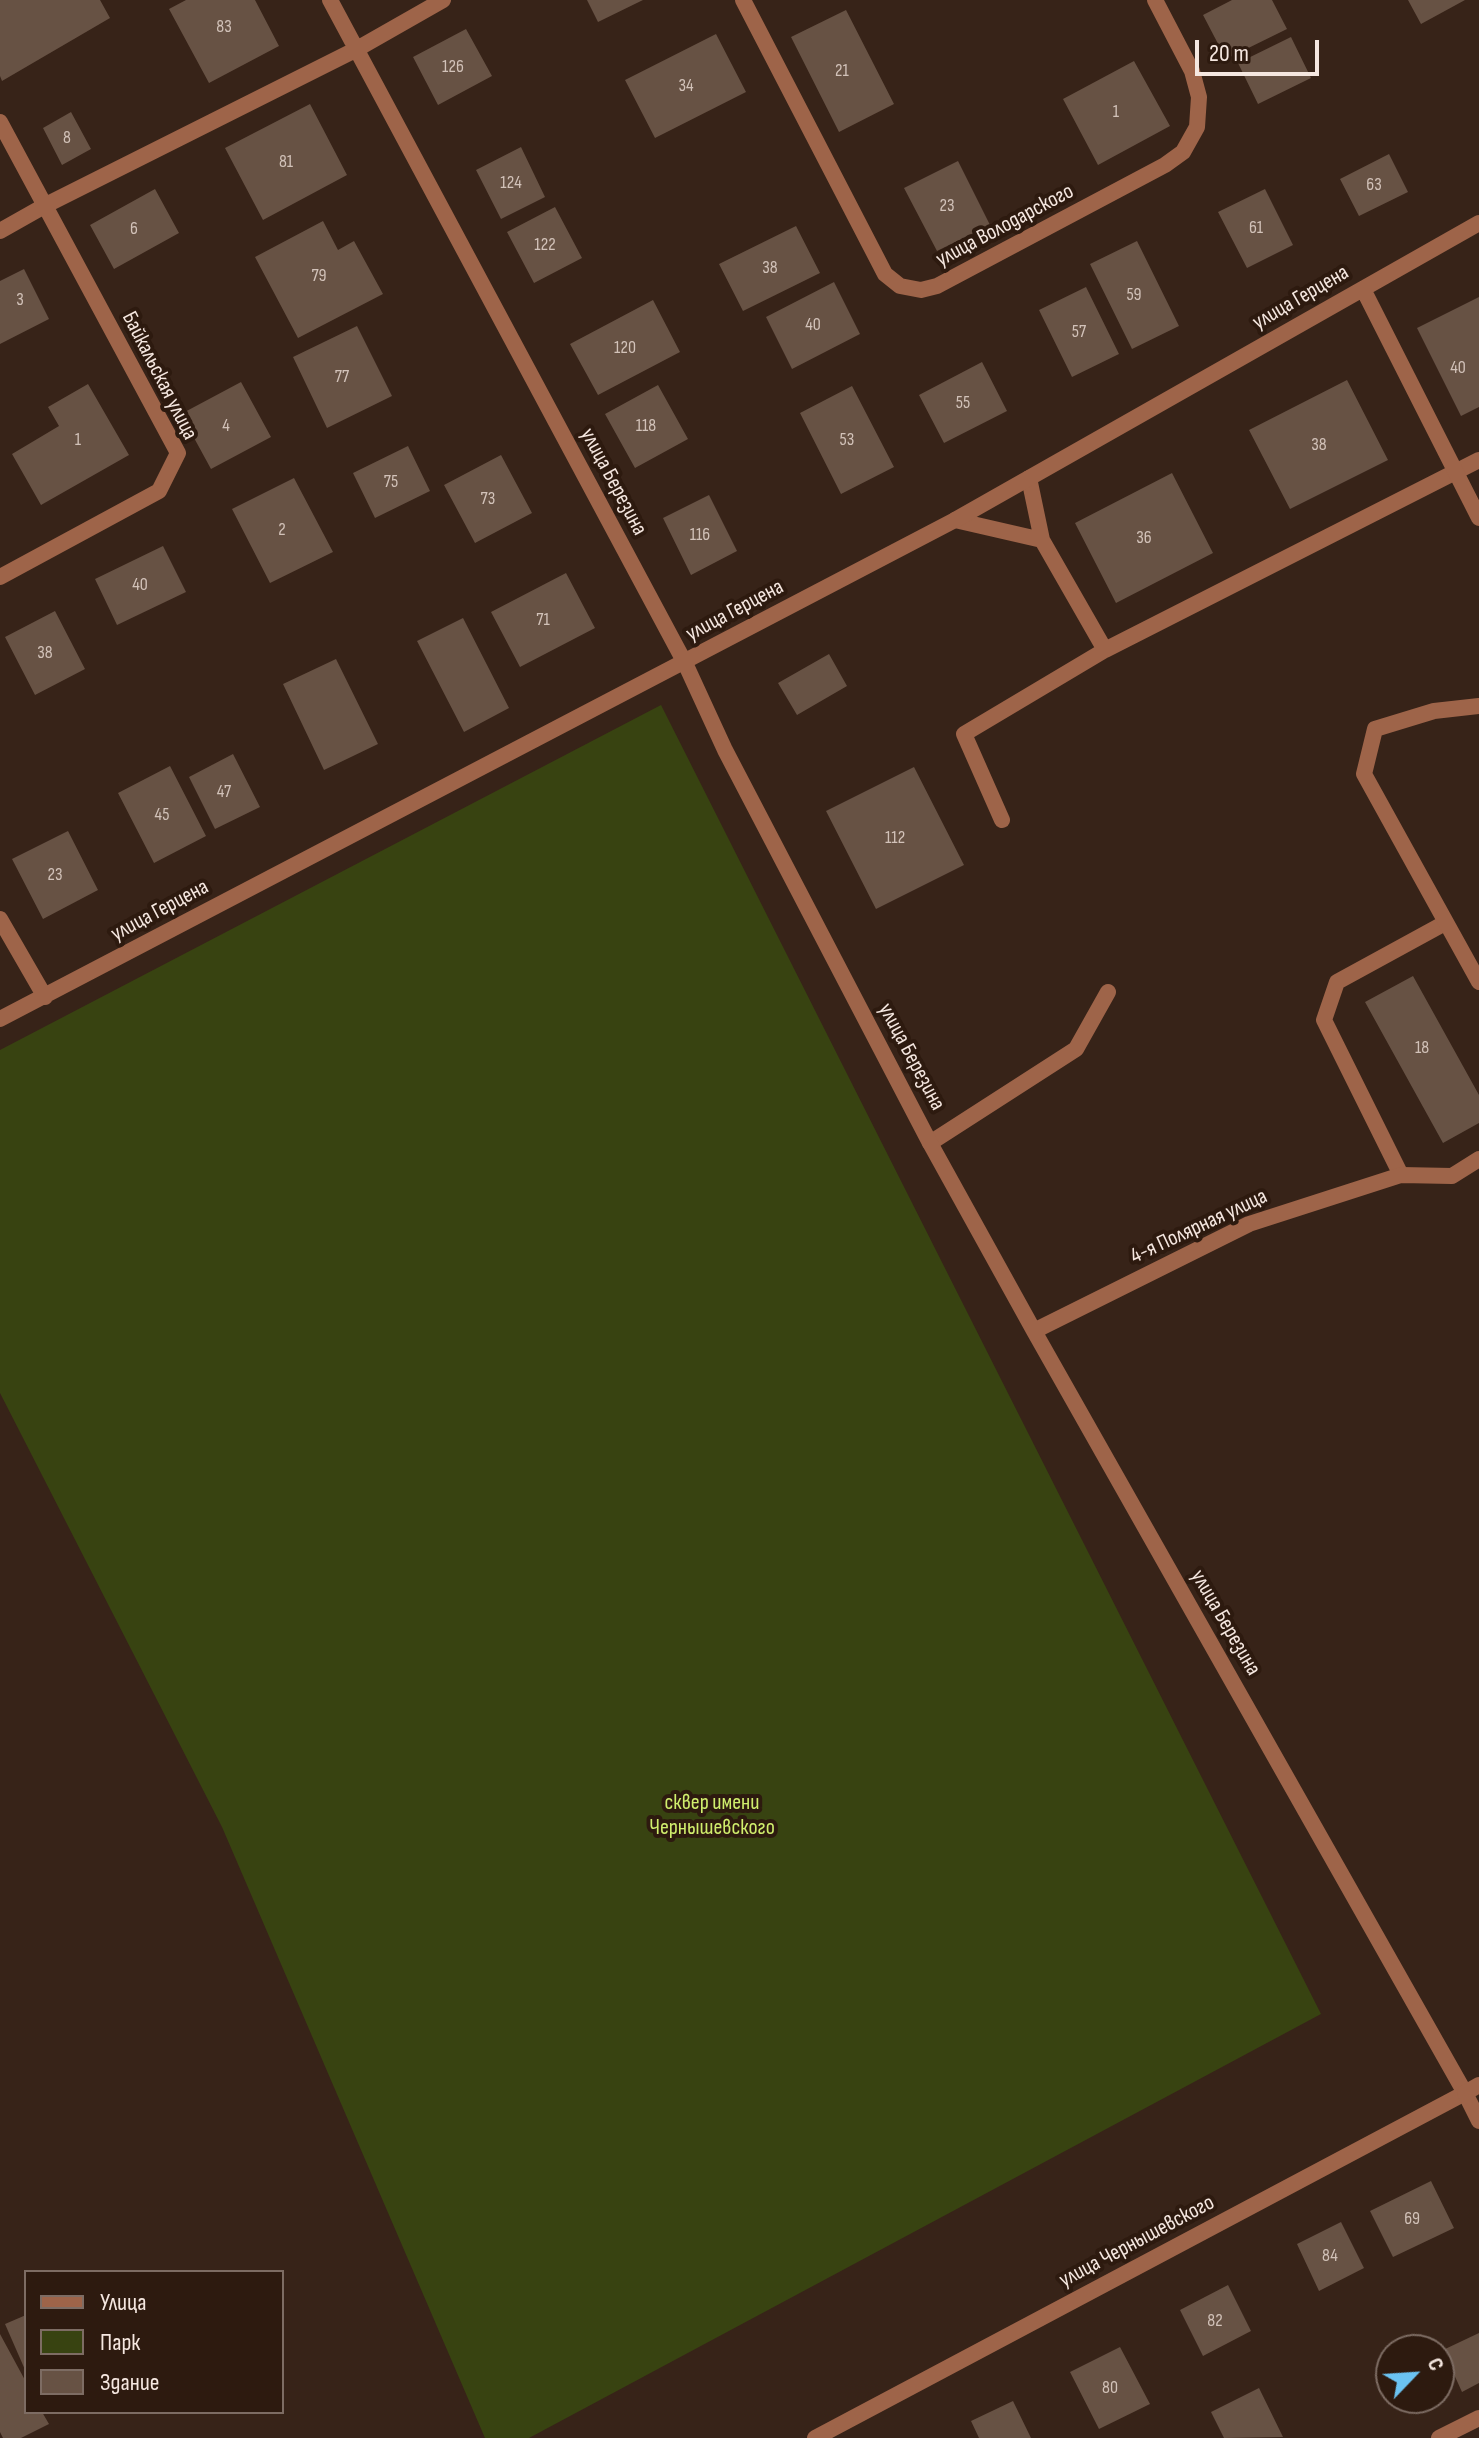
<!DOCTYPE html>
<meta charset="utf-8">
<style>
body{margin:0}
#map{position:relative;width:1479px;height:2438px;overflow:hidden;background:#372318;font-family:"Sofia Sans Condensed",sans-serif}
canvas{display:block}
.legend{position:absolute;left:24px;top:2270px;width:260px;height:144px;box-sizing:border-box;background:#2d1a0f;border:2px solid #7d6c63;margin:0;padding:10px 14px;list-style:none;font-size:24px;color:#f5e7e0}
.legend li{display:flex;align-items:center;gap:16px;height:40px}
.legend b{width:40px;border:2px solid #7d6c63}
.north{position:absolute;left:1375px;top:2334px;width:80px;height:80px;box-sizing:border-box;background:#2d1a0f;border:2px solid #7d6c63;border-radius:50%;rotate:65deg;font-size:22px;font-weight:700;line-height:32px;text-align:center;color:#f5e7e0}
.north::after{content:'';display:block;margin:auto;width:28px;height:36px;background:#6bc3f2;clip-path:polygon(50% 0,100% 100%,50% 72%,0 100%)}
.scale{position:absolute;left:1195px;top:40px;width:124px;height:36px;box-sizing:border-box;border:4px solid #f5e7e0;border-top:0;padding-left:10px;font-size:24px;line-height:28px;white-space:nowrap;color:#f5e7e0;-webkit-text-stroke:6px #2d1a0f;paint-order:stroke}
</style>
<div id="map">
<canvas width="1479" height="2438"></canvas>
<ul class="legend">
<li><b style="height:10px;background:#9e6449"></b>Улица</li>
<li><b style="height:22px;background:#384311"></b>Парк</li>
<li><b style="height:22px;background:#675244"></b>Здание</li>
</ul>
<div class="north">С</div>
<div class="scale">20 m</div>
</div>
<script>
const c = document.querySelector('canvas').getContext('2d');
c.lineJoin = 'round';
function paint(path, color) {
  c.fillStyle = color;
  c.fill(path, 'evenodd');
}
function poly(rows) {
  const path = new Path2D();
  for (const r of rows) {
    path.moveTo(r[0], r[1]);
    for (let i = 2; i < r.length; i += 2) path.lineTo(r[i], r[i + 1]);
  }
  return path;
}
function trace(path, color, width, dash) {
  c.strokeStyle = color;
  c.lineWidth = width;
  c.lineCap = dash ? 'butt' : 'round';
  c.setLineDash(dash || []);
  c.stroke(path);
}
function drawText(font, color, halo, rows, align = 'center') {
  c.font = font + ' "Sofia Sans Condensed",sans-serif';
  c.lineWidth = 8;
  c.setLineDash([]);
  c.textBaseline = 'middle';
  c.strokeStyle = halo;
  c.fillStyle = color;
  for (const [text, x, y, turn = 0] of rows) {
    c.save();
    c.translate(x, y);
    c.rotate((+turn || 0) * Math.PI / 180);
    c.textAlign = isNaN(turn) ? turn : align;
    if (halo) c.strokeText(text, 0, 0);
    c.fillText(text, 0, 0);
    c.restore();
  }
}
paint(poly([
 [661,705,1321,2014,529,2438,485,2438,222,1827,0,1393,0,1050]
]), '#384311');
paint(poly([
 [0,0,100,0,110,18,2,81,0,76],
 [186,0,255,0,279,46,209,83,169,9],
 [587,0,643,0,598,22],
 [1232,0,1272,0,1287,29,1226,59,1203,15],
 [1408,0,1465,0,1421,24],
 [846,10,894,104,839,132,791,37],
 [466,29,492,76,438,105,413,57],
 [716,34,746,92,655,138,625,80],
 [1291,37,1311,78,1258,104,1238,63],
 [1134,61,1170,126,1098,165,1063,99],
 [310,104,347,175,263,220,225,148],
 [71,112,91,149,62,165,43,128],
 [521,147,545,197,501,219,476,170],
 [1389,154,1408,192,1359,216,1340,179],
 [958,161,990,225,937,251,904,188],
 [155,189,179,233,114,269,90,225],
 [1265,189,1293,245,1247,268,1218,212],
 [555,207,582,258,534,283,507,232],
 [323,221,338,250,354,241,383,294,298,338,255,257],
 [796,226,820,273,743,311,719,264],
 [1137,241,1179,326,1132,349,1090,264],
 [24,269,49,319,0,344,0,281],
 [834,282,860,334,792,369,766,317],
 [1086,287,1119,354,1072,377,1039,310],
 [1479,297,1479,407,1461,416,1417,328],
 [653,300,680,352,598,395,570,344],
 [357,326,392,396,327,428,293,357],
 [982,362,1007,411,944,443,919,395],
 [1347,380,1388,460,1290,509,1249,430],
 [241,382,271,437,211,469,181,414],
 [88,384,129,455,41,505,12,454,59,426,48,407],
 [658,385,688,439,635,468,605,414],
 [852,386,894,467,841,494,800,413],
 [408,446,430,491,375,518,353,473],
 [501,455,532,513,475,543,444,485],
 [1172,473,1213,553,1116,603,1075,523],
 [294,478,333,552,270,583,232,509],
 [709,495,737,551,691,575,663,518],
 [163,546,186,592,117,625,95,579],
 [566,573,595,628,520,667,491,612],
 [55,611,85,669,35,695,5,637],
 [463,618,509,708,464,732,417,641],
 [829,654,847,686,797,715,778,683],
 [336,659,378,744,324,770,283,684],
 [233,754,260,807,215,829,189,777],
 [170,766,206,836,154,863,118,793],
 [914,767,964,865,876,909,826,811],
 [68,831,98,890,43,919,12,859],
 [1413,976,1479,1095,1479,1123,1443,1143,1365,1002],
 [1431,2181,1454,2228,1393,2257,1370,2211],
 [1341,2222,1364,2268,1319,2291,1297,2244],
 [1228,2285,1251,2331,1203,2356,1180,2310],
 [26,2315,26,2372,5,2324],
 [1479,2333,1479,2383,1462,2392,1443,2350],
 [0,2334,26,2382,26,2412,42,2412,49,2424,21,2438,3,2438,0,2432],
 [1120,2347,1150,2404,1099,2429,1070,2372],
 [1259,2388,1283,2437,1224,2438,1211,2412],
 [1013,2401,1031,2438,979,2438,971,2421]
]), '#675244');
trace(poly([
 [1029,478,1042,540,1105,650],
 [955,520,1042,540],
 [1002,820,964,734,1105,650,1479,460],
 [930,1143,1076,1049,1108,992],
 [1401,1175,1324,1020,1337,982,1445,923]
]), '#9e6449', 16);
trace(poly([
 [330,0,685,663,725,750,930,1143,1034,1331,1465,2093,815,2438],
 [743,0,885,274,900,286,921,290,937,286,1165,165,1183,152,1197,127,1199,97,1192,71,1155,0],
 [0,122,178,453,159,491,0,577],
 [0,231,46,205,357,49,443,0],
 [1363,289,1479,518],
 [1479,706,1434,711,1375,729,1364,774,1479,982],
 [0,919,45,997],
 [0,1019,955,520,1479,223],
 [1034,1331,1249,1224,1401,1175,1452,1176,1479,1159],
 [1439,2438,1479,2418]
]), '#9e6449', 16);
trace(poly([
 [1479,2085,1465,2093,1479,2121]
]), '#9e6449', 16);
drawText('18px', '#d2c2b9', null, [
 ["83",224,27],
 ["126",453,67],
 ["21",842,71],
 ["34",686,86],
 ["1",1116,112],
 ["8",67,138],
 ["81",286,162],
 ["124",511,183],
 ["63",1374,185],
 ["23",947,206],
 ["61",1256,228],
 ["6",134,229],
 ["122",545,245],
 ["38",770,268],
 ["79",319,276],
 ["59",1134,295],
 ["3",20,300],
 ["40",813,325],
 ["57",1079,332],
 ["120",625,348],
 ["40",1458,368],
 ["77",342,377],
 ["55",963,403],
 ["4",226,426],
 ["118",646,426],
 ["1",78,440],
 ["53",847,440],
 ["38",1319,445],
 ["75",391,482],
 ["73",488,499],
 ["2",282,530],
 ["116",700,535],
 ["36",1144,538],
 ["40",140,585],
 ["71",543,620],
 ["38",45,653],
 ["47",224,792],
 ["45",162,815],
 ["112",895,838],
 ["23",55,875],
 ["18",1422,1048],
 ["69",1412,2219],
 ["84",1330,2256],
 ["82",1215,2321],
 ["80",1110,2388]
]);
drawText('22px', '#f5e7e0', '#2d1a0f', [
 ["улица Володарского",1005,226,-28],
 ["улица Герцена",1301,298,-30],
 ["Байкальская улица",159,376,63],
 ["улица Березина",613,482,62],
 ["улица Герцена",735,611,-28],
 ["улица Герцена",160,911,-28],
 ["улица Березина",911,1057,62],
 ["4-я Полярная улица",1199,1227,-25],
 ["улица Березина",1225,1623,60],
 ["улица Чернышевского",1137,2242,-28]
]);
drawText('22px', '#d0ee6d', '#2d1a0f', [
 ["сквер имени",712,1803],
 ["Чернышевского",712,1828]
]);
</script>
